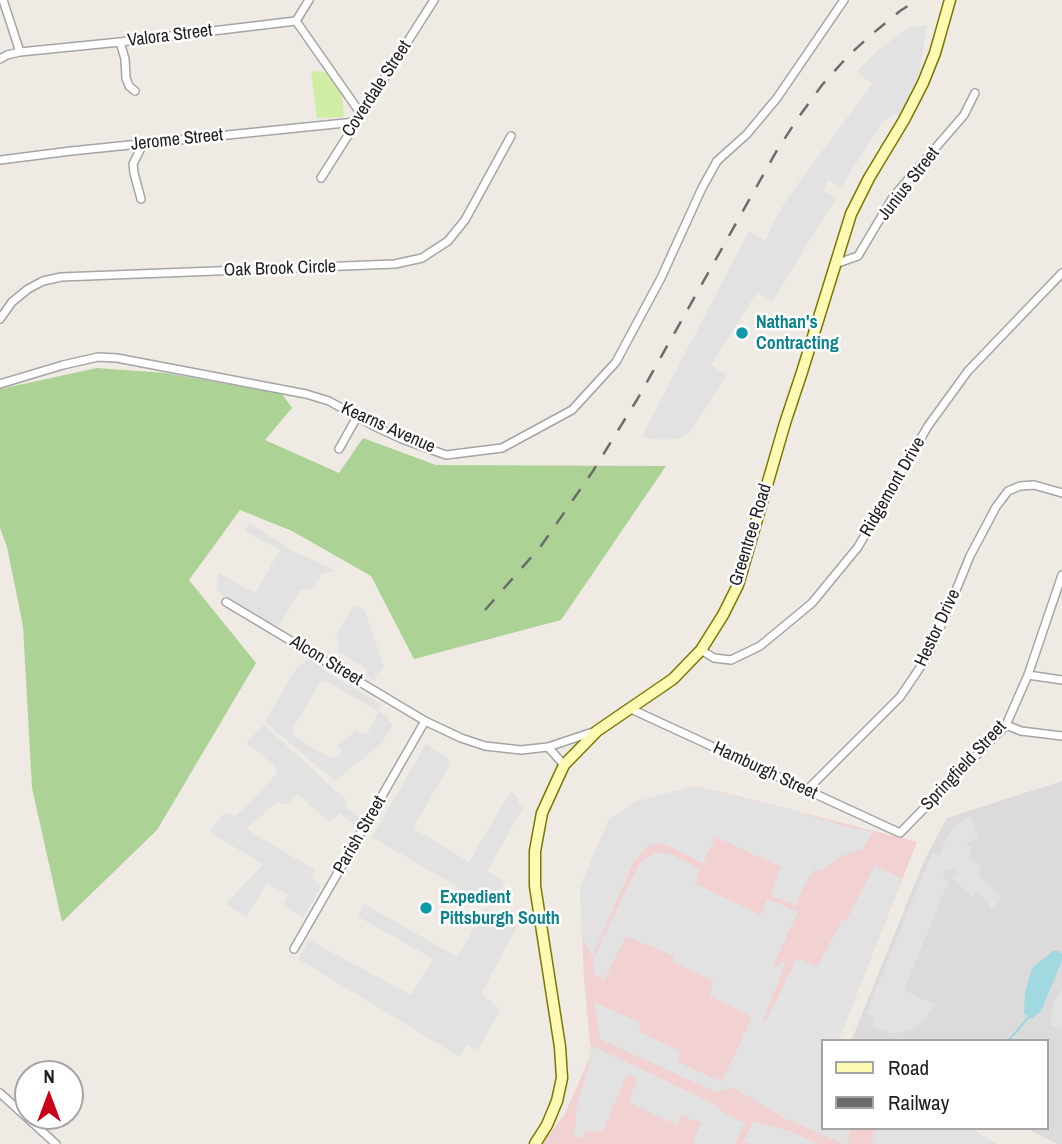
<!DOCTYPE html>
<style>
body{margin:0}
#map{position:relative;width:1062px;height:1144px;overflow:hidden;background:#efeae3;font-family:"Archivo Narrow",sans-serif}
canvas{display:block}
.legend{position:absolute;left:821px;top:1039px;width:228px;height:91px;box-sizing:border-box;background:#fff;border:2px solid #a5a5a5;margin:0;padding:9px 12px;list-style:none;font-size:21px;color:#1e1e1e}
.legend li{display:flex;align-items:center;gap:14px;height:35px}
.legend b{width:35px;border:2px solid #a5a5a5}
.north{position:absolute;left:14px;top:1060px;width:70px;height:70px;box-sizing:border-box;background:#fff;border:2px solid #a5a5a5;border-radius:50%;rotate:0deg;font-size:19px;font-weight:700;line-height:28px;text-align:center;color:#1e1e1e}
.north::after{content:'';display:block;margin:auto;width:24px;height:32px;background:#cb0016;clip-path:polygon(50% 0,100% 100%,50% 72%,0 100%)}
</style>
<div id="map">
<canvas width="1062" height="1144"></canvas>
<ul class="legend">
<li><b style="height:9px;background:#fef9b3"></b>Road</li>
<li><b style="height:9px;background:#6c6c6c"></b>Railway</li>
</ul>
<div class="north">N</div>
</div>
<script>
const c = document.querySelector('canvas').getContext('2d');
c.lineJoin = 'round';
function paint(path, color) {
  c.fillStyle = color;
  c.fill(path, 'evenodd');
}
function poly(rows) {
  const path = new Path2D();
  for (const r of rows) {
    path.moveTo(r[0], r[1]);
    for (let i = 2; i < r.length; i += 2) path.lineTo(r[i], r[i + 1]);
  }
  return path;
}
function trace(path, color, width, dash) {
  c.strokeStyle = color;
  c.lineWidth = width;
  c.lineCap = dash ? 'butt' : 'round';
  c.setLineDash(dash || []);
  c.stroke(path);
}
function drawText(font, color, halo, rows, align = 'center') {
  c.font = font + ' "Archivo Narrow",sans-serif';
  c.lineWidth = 5;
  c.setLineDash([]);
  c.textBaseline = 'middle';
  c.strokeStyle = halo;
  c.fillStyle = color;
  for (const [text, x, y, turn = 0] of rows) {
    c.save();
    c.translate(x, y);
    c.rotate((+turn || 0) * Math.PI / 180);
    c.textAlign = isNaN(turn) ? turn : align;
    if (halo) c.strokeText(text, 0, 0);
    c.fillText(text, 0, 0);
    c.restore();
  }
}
paint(poly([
 [1062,781,1062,1144,1058,1144,1025,1128,1046,1128,1046,1041,851,1041,925,859,947,818]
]), '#dcdadb');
paint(poly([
 [693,786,726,793,917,842,838,1041,822,1041,822,1128,970,1128,996,1144,542,1144,565,1114,591,1054,584,979,580,887,609,820,635,802,676,792]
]), '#f2d1d3');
paint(poly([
 [319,71,329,73,334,80,342,95,344,117,317,118,311,72]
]), '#d0eda5');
paint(poly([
 [97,368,166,373,282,394,292,408,265,440,339,473,363,438,436,465,666,466,561,620,414,659,371,576,292,531,240,510,189,580,256,663,157,830,62,922,32,788,23,626,7,547,0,528,0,389]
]), '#add295');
paint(poly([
 [927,25,919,75,910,99,900,115,892,115,882,123,841,187,828,180,823,191,836,198,772,302,757,292,711,365,727,375,689,434,676,439,652,439,642,436,749,231,765,240,782,207,799,182,872,84,857,72,881,48,909,27],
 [250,523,295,552,335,570,320,575,320,579,316,581,316,587,300,591,278,627,216,591,219,573,255,593,280,550,244,531],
 [354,605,365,611,384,667,376,675,375,682,367,676,367,669,337,651,340,642,335,637],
 [310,656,323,664,320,666,322,669,382,705,378,711,322,679,292,730,293,734,308,745,330,758,336,757,342,752,338,746,356,730,362,734,368,732,379,712,388,716,389,722,393,724,382,743,335,781,265,722,298,665,306,661],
 [264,725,347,801,345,807,361,817,356,826,341,813,329,822,298,794,287,805,277,802,246,829,315,870,311,878,321,886,303,918,283,904,288,895,267,883,246,917,226,904,263,864,214,835,210,830,224,813,236,816,272,779,277,772,274,765,246,743],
 [426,744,448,758,449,766,413,828,469,862,511,791,519,799,518,804,524,806,487,871,505,882,492,907,372,837],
 [693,786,789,809,852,828,873,831,863,849,842,856,820,872,815,869,804,886,796,905,771,896,781,867,716,837,703,863,665,844,649,845,633,863,592,957,582,937,580,887,609,820,635,802],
 [971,817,978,837,965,843,972,847,969,855,981,869,977,875,1002,898,991,910,986,900,977,892,972,897,952,878,957,872,956,870,950,869,945,871,943,877,949,880,904,990,934,1004,932,1010,919,1025,909,1031,892,1033,872,1027,874,1017,866,1013,929,860,933,853,940,855,941,849,948,834,959,823],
 [655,853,668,853,700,869,695,883,760,915,767,899,798,912,772,968,786,961,763,1021,765,1023,797,958,817,967,843,918,846,921,875,865,902,879,838,1041,822,1041,822,1128,850,1128,848,1144,844,1144,786,1119,734,1088,716,1092,600,1039,594,1002,641,1023,639,1032,681,1051,678,1062,722,1082,752,1017,710,996,713,981,673,962,674,956,626,936,604,981,594,973,593,960,633,876,641,861],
 [364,904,457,957,486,908,518,925,483,990,482,994,500,1010,478,1050,467,1044,460,1057,298,959,309,940,411,995,433,959,357,916],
 [1062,989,1062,1030,1050,1025,1054,1002],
 [590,1045,715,1104,724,1113,745,1123,735,1144,692,1144,701,1123,681,1115,677,1125,629,1102,633,1093,631,1089,635,1086,637,1082,635,1078,630,1076,626,1077,602,1132,586,1131,582,1139,573,1134,576,1127,576,1111,579,1098,589,1065],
 [753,1121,792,1132,818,1144,751,1144,744,1141],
 [877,1128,967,1128,993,1142,993,1144,871,1144]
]), '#e2e2e2');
paint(poly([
 [1053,951,1059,951,1062,954,1062,961,1041,1011,1032,1019,1024,1014,1025,992,1032,968]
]), '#a0d9e0');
trace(poly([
 [1008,1041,1029,1017]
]), '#a0d9e0', 2.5);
const street = poly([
 [3,0,20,52],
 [296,21,361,114],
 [296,21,309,0],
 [120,42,125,59,126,78,129,86,135,91],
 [0,59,7,55,20,52,120,42,296,21],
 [0,160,71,151,355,122],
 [321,178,434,0],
 [141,199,134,173,133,164,143,144],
 [835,264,858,256,893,197,964,115,975,93],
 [0,319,12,302,28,289,43,281,61,277,395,264,422,258,448,241,465,220,511,136],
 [0,384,63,365,98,357,117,358,306,394,329,401,374,426,402,439,446,455,502,448,572,410,616,362,661,278,702,188,717,161,747,134,777,98,844,0],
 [339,449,357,417],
 [226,602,425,721,461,738,485,746,521,750,548,747,564,765],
 [701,650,714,658,731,660,760,646,812,603,858,547,928,426,968,371,1062,273],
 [1028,675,1062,680],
 [631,709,900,833,1006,725,1028,675,1062,575],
 [1006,725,1021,731,1062,736],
 [548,747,593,732],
 [807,790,900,697,915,675,927,657,945,617,970,556,996,507,1008,491,1020,486,1034,485,1062,493],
 [294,949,425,721],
 [0,1093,56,1144]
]);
const secondary = poly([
 [535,1144,547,1125,557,1101,562,1078,560,1047,535,886,535,851,542,813,564,765,597,731,673,679,701,650,723,615,738,585,785,423,802,372,851,214,869,178,904,120,923,83,935,53,950,0]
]);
trace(street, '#a5a5a5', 10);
trace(secondary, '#797900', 13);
trace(street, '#fff', 7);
trace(secondary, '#fef9b3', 10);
trace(poly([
 [485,610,541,546,593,471,638,398,776,152,798,118,822,85,849,55,871,35,900,11,917,0]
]), '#6c6c6c', 2.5, [14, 14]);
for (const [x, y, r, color] of [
 [742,333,7,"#0f9aa8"],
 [426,908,7,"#0f9aa8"]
]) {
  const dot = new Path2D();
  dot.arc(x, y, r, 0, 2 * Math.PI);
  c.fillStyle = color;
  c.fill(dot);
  trace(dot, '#fff', 2.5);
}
drawText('18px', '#1e1e1e', '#fff', [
 ["Valora Street",170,36,-7],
 ["Coverdale Street",377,89,-57],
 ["Jerome Street",177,140,-6],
 ["Junius Street",909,184,-52],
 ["Oak Brook Circle",280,269,-2],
 ["Kearns Avenue",388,428,24],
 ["Ridgemont Drive",893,487,-60],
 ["Greentree Road",751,535,-73],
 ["Hestor Drive",938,628,-65],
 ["Alcon Street",326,661,31],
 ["Springfield Street",964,766,-47],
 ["Hamburgh Street",765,771,25],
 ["Parish Street",360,835,-60]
]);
drawText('bold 18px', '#0d838f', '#fff', [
 ["Nathan's",756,323],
 ["Contracting",756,344],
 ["Expedient",440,898],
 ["Pittsburgh South",440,919]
], 'left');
</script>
